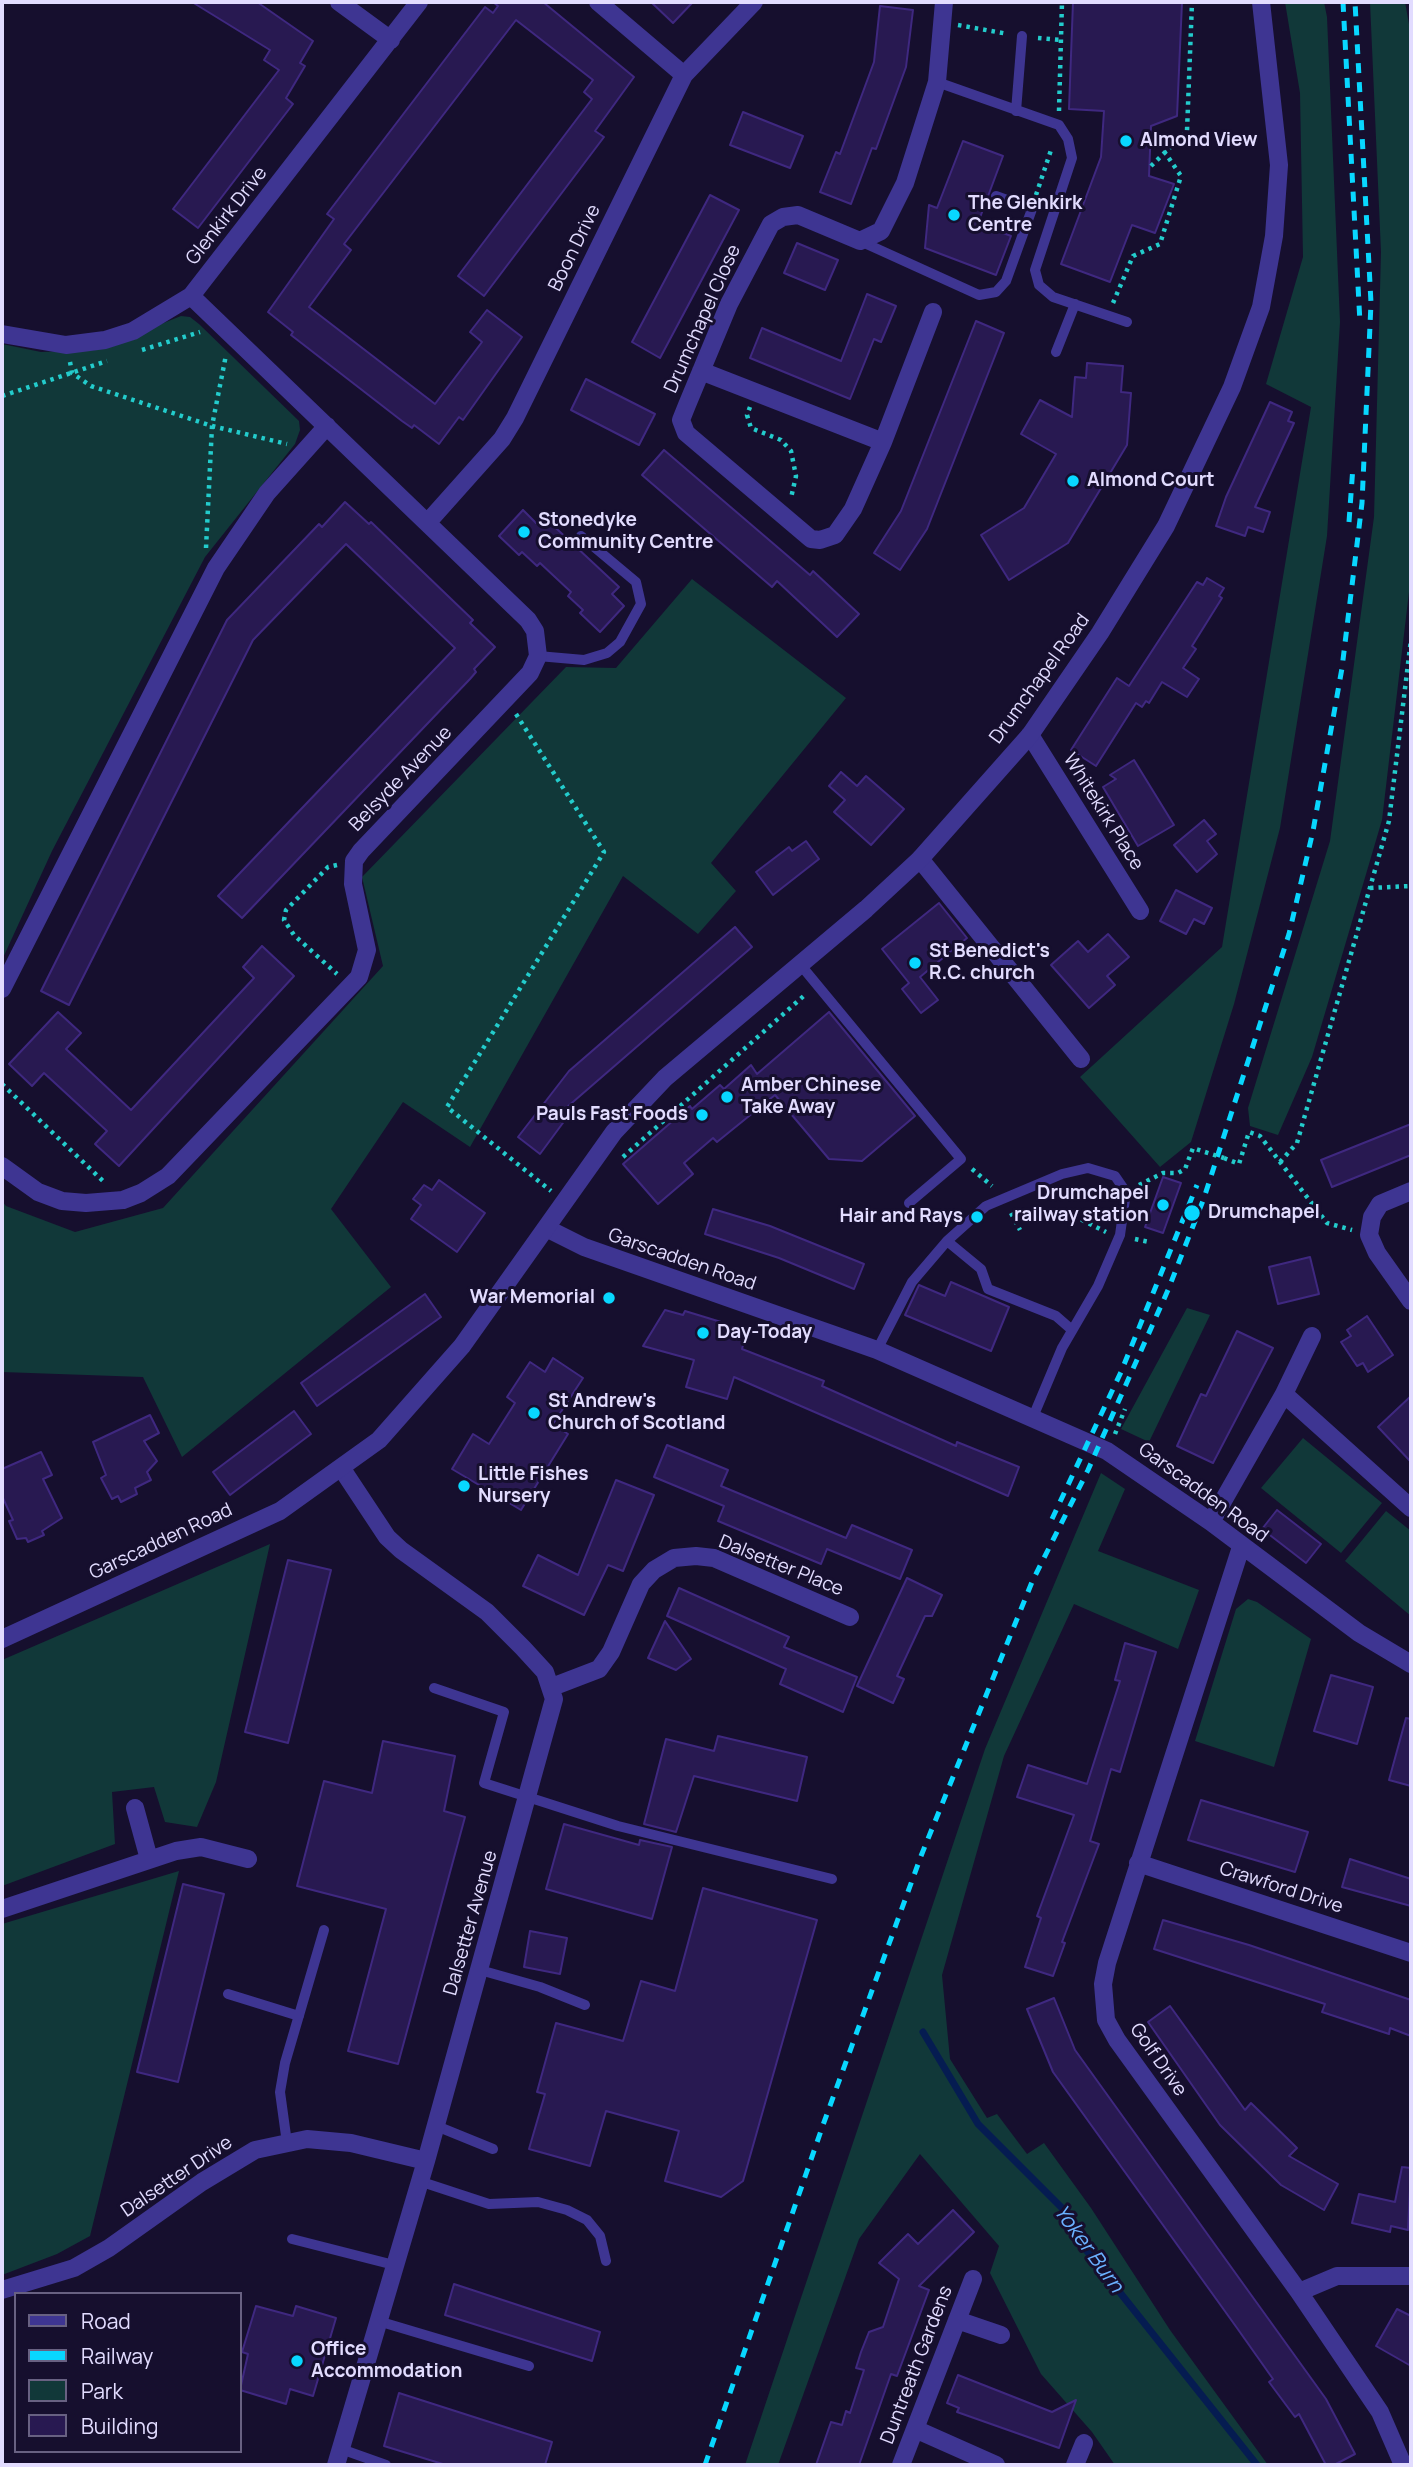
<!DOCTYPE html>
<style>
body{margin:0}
#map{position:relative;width:1413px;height:2467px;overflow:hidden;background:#160f2e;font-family:Manrope,sans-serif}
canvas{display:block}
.frame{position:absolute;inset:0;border:4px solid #e2dcff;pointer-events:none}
.legend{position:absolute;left:14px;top:2292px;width:228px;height:161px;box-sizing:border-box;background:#160f2e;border:2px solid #686182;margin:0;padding:9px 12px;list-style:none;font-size:21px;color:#e2dcff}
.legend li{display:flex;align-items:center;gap:14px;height:35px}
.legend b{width:35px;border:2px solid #686182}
</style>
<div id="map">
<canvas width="1413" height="2467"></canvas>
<div class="frame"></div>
<ul class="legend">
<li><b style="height:9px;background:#3e3592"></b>Road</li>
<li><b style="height:9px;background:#08d7ff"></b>Railway</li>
<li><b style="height:19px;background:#113839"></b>Park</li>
<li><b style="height:19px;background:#281951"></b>Building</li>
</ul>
</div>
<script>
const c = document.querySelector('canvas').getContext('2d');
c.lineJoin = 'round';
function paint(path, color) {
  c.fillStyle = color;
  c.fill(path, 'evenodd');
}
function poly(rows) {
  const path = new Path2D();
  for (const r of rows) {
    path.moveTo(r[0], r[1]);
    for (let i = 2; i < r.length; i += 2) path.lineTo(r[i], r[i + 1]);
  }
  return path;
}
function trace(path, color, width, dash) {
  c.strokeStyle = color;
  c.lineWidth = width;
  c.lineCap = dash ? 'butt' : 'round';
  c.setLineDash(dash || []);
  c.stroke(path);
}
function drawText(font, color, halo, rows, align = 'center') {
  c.font = font + ' Manrope,sans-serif';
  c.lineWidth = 6;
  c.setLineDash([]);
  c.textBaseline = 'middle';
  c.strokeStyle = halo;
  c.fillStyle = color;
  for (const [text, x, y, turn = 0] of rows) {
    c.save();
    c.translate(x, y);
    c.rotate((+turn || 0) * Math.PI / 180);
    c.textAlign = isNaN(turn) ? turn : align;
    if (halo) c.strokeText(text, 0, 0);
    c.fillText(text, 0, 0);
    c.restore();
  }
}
paint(poly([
 [1285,2,1324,2,1327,17,1340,322,1327,536,1280,828,1234,1004,1191,1142,1160,1167,1080,1077,1222,947,1311,407,1266,384,1303,257,1300,93],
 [1370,2,1405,2,1409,24,1411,575,1382,820,1312,1057,1278,1135,1250,1126,1248,1108,1330,841,1374,517,1381,252],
 [181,316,190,317,199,324,299,421,300,430,295,444,205,557,52,851,2,960,2,344,41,352,96,350],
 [692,579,846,698,711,863,736,891,698,934,623,876,470,1147,403,1102,331,1209,391,1287,182,1457,143,1377,2,1372,2,1201,6,1206,75,1232,163,1208,383,966,362,877,566,667,616,668],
 [1187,1308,1210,1315,1149,1442,1121,1429],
 [1303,1438,1382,1503,1341,1553,1261,1488],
 [1101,1473,1125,1489,1098,1551,1199,1590,1178,1649,1074,1604,1004,1756,942,1975,950,2059,987,2118,997,2114,1027,2154,1044,2143,1091,2208,1170,2330,1268,2465,1115,2465,1092,2432,1041,2374,990,2273,999,2246,920,2154,859,2239,778,2465,745,2465,985,1749],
 [1386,1511,1411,1531,1411,1616,1345,1561],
 [270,1544,216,1782,197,1827,165,1822,154,1787,112,1792,115,1844,2,1886,2,1660],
 [1248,1599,1257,1602,1311,1639,1274,1767,1195,1741,1236,1609],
 [179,1871,90,2236,57,2254,2,2275,2,1924]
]), '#113839');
trace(poly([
 [923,2032,978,2124,1068,2214,1079,2241,1257,2465]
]), '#051c51', 7);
const building = poly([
 [192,2,257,2,313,41,300,63,305,66,286,98,293,104,198,228,173,209,279,70,264,60,270,50,192,2],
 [493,2,543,2,634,77,595,131,604,137,484,296,458,276,592,99,584,92,593,80,516,20,344,244,351,250,309,307,435,404,482,342,470,332,487,310,522,337,463,420,459,417,439,444,414,425,412,428,402,421,291,335,293,332,268,312,334,219,327,214,485,7,493,13,498,6,493,2],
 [651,2,693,2,673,23,651,2],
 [1073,2,1182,2,1177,116,1151,126,1149,176,1174,184,1155,233,1132,225,1110,282,1061,264,1101,157,1104,111,1069,109,1073,2],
 [880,6,913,10,906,67,876,149,872,148,851,204,820,192,836,152,840,154,874,62,880,6],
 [743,112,803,136,790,168,730,145,743,112],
 [963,141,1003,156,978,223,1011,236,996,275,925,248,929,205,937,208,963,141],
 [710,195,739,210,660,358,632,342,710,195],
 [797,243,838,260,825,290,784,273,797,243],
 [867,294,896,306,881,342,874,339,850,399,750,358,762,328,841,361,867,294],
 [976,321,1004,333,927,529,900,570,874,553,901,511,976,321],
 [1087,363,1123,366,1121,392,1131,393,1127,445,1068,543,1009,580,981,535,1024,508,1056,454,1021,434,1040,400,1072,417,1075,377,1086,378,1087,363],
 [586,379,655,414,639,445,571,410,586,379],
 [1270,402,1292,412,1288,421,1294,423,1255,507,1270,512,1263,532,1248,527,1245,536,1216,526,1226,497,1270,402],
 [664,450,810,575,813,571,859,614,837,637,777,581,772,587,642,475,664,450],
 [345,502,369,524,371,522,473,620,470,623,495,647,474,669,476,672,470,679,242,918,218,896,455,648,346,544,253,640,69,1005,41,991,227,620,319,524,322,527,345,502],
 [523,510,536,523,543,516,619,587,612,594,624,606,600,632,580,613,583,610,568,596,571,592,540,563,537,566,522,552,519,555,499,536,523,510],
 [1207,578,1224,588,1219,596,1222,598,1192,646,1196,649,1183,668,1199,679,1187,697,1162,682,1149,703,1146,701,1142,707,1136,703,1096,766,1071,750,1117,678,1129,686,1197,582,1203,585,1207,578],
 [1134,760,1174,825,1138,846,1103,787,1116,779,1110,775,1134,760],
 [841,772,857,786,866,776,904,809,871,845,834,812,845,800,829,786,841,772],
 [1204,820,1216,834,1207,841,1217,854,1197,872,1174,845,1204,820],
 [806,841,819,859,773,895,756,872,789,847,792,851,806,841],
 [1176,890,1212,908,1204,924,1194,919,1186,934,1160,921,1176,890],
 [939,903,967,938,920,977,938,1000,921,1013,902,989,909,983,882,949,939,903],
 [735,927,752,947,566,1108,571,1112,540,1154,518,1137,569,1071,735,927],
 [1108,934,1129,957,1107,976,1115,985,1089,1008,1051,965,1078,941,1088,952,1108,934],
 [262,946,294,976,119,1166,95,1144,107,1131,44,1073,32,1086,9,1064,58,1012,81,1033,66,1049,131,1110,254,978,243,967,262,946],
 [829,1012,915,1116,862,1161,829,1159,775,1095,717,1142,713,1138,684,1163,693,1174,658,1204,623,1164,690,1106,692,1109,720,1085,724,1089,751,1065,757,1074,829,1012],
 [1411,1124,1411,1155,1332,1187,1321,1160,1411,1124],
 [1163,1177,1181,1183,1163,1233,1145,1227,1163,1177],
 [439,1180,485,1213,457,1252,411,1219,421,1205,413,1199,424,1185,432,1190,439,1180],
 [713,1209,770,1226,864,1264,854,1289,779,1258,705,1234,713,1209],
 [1310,1257,1319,1294,1278,1304,1269,1267,1310,1257],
 [951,1282,1009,1307,991,1351,905,1315,919,1285,945,1296,951,1282],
 [425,1294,441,1317,317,1406,301,1383,425,1294],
 [665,1310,683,1315,685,1311,721,1322,720,1326,746,1334,742,1349,824,1381,822,1386,956,1446,957,1442,1019,1467,1008,1496,734,1377,727,1399,686,1387,694,1360,643,1346,665,1310],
 [1367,1316,1393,1355,1368,1372,1363,1363,1357,1366,1341,1342,1351,1336,1347,1330,1367,1316],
 [1237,1331,1273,1348,1213,1463,1177,1446,1201,1394,1206,1396,1237,1331],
 [553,1358,583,1378,553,1424,568,1434,521,1510,452,1469,473,1434,489,1444,515,1403,507,1397,530,1362,545,1372,553,1358],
 [1411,1396,1411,1462,1378,1427,1411,1396],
 [294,1411,311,1434,230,1495,213,1472,294,1411],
 [150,1415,159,1433,144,1441,157,1461,147,1472,151,1480,135,1488,137,1494,121,1502,118,1496,112,1499,101,1478,106,1475,93,1442,150,1415],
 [667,1445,728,1470,721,1486,846,1538,852,1525,912,1550,900,1579,827,1549,821,1564,718,1521,724,1506,654,1477,667,1445],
 [41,1452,52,1475,43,1479,62,1518,42,1531,44,1535,28,1542,26,1538,17,1539,9,1521,13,1520,2,1496,2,1469,41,1452],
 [616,1480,654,1495,623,1571,608,1565,584,1615,523,1586,538,1555,578,1575,616,1480],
 [1277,1510,1321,1544,1306,1563,1262,1529,1277,1510],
 [288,1560,331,1570,288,1743,245,1732,288,1560],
 [907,1578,942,1595,932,1616,925,1616,897,1676,904,1679,893,1703,857,1686,907,1578],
 [679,1588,789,1637,784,1647,857,1677,843,1712,780,1684,786,1669,667,1616,679,1588],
 [665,1621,691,1659,676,1670,648,1658,665,1621],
 [1125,1643,1156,1652,1120,1772,1111,1769,1090,1841,1099,1844,1062,1942,1065,1943,1053,1976,1025,1967,1041,1918,1037,1916,1074,1815,1017,1797,1028,1765,1087,1784,1120,1681,1115,1680,1125,1643],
 [1331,1675,1373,1687,1357,1744,1314,1731,1331,1675],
 [1406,1718,1411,1719,1411,1786,1389,1780,1406,1718],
 [718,1736,807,1757,797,1801,694,1776,676,1832,644,1824,666,1739,714,1751,718,1736],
 [383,1741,455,1756,444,1811,465,1817,398,2064,348,2051,386,1909,297,1886,324,1781,372,1793,383,1741],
 [1201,1800,1308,1832,1295,1872,1188,1840,1201,1800],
 [564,1824,639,1845,640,1840,672,1847,652,1919,546,1889,564,1824],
 [1350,1859,1411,1879,1411,1906,1342,1887,1350,1859],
 [183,1884,224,1894,178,2082,137,2072,183,1884],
 [703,1888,817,1920,743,2181,721,2197,665,2181,679,2131,606,2111,590,2166,529,2149,545,2094,537,2092,556,2023,623,2041,641,1981,675,1991,703,1888],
 [1163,1920,1249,1945,1411,2000,1411,2036,1390,2028,1389,2034,1322,2012,1325,2004,1154,1949,1163,1920],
 [530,1931,567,1938,560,1974,524,1967,530,1931],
 [1054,1998,1075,2050,1326,2399,1355,2454,1334,2465,1326,2465,1299,2414,1295,2417,1269,2382,1273,2379,1237,2328,1053,2072,1027,2009,1054,1998],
 [1170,2006,1245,2110,1251,2103,1297,2148,1289,2156,1338,2184,1324,2210,1281,2185,1220,2125,1148,2022,1170,2006],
 [1402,2167,1411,2168,1408,2230,1391,2226,1390,2232,1352,2223,1359,2194,1395,2202,1402,2167],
 [953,2210,974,2232,919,2286,929,2290,897,2376,891,2374,859,2465,816,2465,831,2422,842,2425,846,2411,850,2413,864,2370,856,2368,861,2352,869,2332,883,2327,899,2279,879,2263,908,2234,918,2244,953,2210],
 [454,2284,600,2332,592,2361,445,2315,454,2284],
 [256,2306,293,2316,296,2306,336,2318,313,2396,290,2389,286,2404,240,2390,248,2354,242,2352,256,2306],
 [1397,2309,1411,2316,1411,2366,1376,2346,1397,2309],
 [958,2375,1052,2412,1076,2400,1059,2448,957,2412,959,2408,947,2403,958,2375],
 [399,2393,552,2442,545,2465,446,2465,384,2446,399,2393]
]);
paint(building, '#281951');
trace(building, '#3f2880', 2);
trace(poly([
 [958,25,1008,34],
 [1038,38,1061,40],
 [1059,111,1062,2],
 [1151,166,1187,131,1192,2],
 [1036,195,1052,147],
 [1113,303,1133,256,1160,244,1181,176,1153,135],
 [142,350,200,332],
 [70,362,72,373,91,386,212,426,287,444],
 [2,396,107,361],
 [750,407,747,415,751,428,781,440,791,451,796,476,791,498],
 [206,548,212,426,226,355],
 [516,714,604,852,447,1107,551,1191],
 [337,865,328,867,286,910,284,920,294,935,337,974],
 [1370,888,1411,886],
 [2,1084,105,1183],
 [623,1157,807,993],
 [1224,1158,1239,1164,1249,1132,1260,1136,1327,1223,1352,1230],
 [1280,1162,1297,1143,1389,821,1411,639],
 [972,1169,992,1186],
 [1139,1185,1163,1173,1178,1173,1185,1169,1193,1148,1205,1152],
 [1066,1212,1106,1232],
 [1011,1213,1020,1230],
 [1135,1239,1149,1242],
 [1115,1434,1125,1409]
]), '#23cccc', 4.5, [3.5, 5]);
trace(poly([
 [937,82,1059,125,1068,139,1072,158,1035,270,1039,285,1053,297,1127,322],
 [1016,111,1022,36],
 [860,241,979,295,996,292,1006,281,1032,209,996,196],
 [1056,352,1075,304],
 [538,656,584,660,607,653,620,642,641,604,636,582,581,536],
 [799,963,961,1159,909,1203],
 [947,1241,981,1269,988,1289,1056,1316,1072,1330],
 [877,1350,912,1282,947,1241,986,1206,1062,1174,1088,1168,1115,1176,1126,1192,1120,1235,1098,1286,1062,1348,1033,1417],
 [434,1688,504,1712,484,1783,618,1826,832,1879],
 [480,1970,540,1987,585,2005],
 [228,1994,299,2016],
 [434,2125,493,2149],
 [287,2143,280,2092,285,2063,324,1930],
 [419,2181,489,2204,538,2202,567,2210,587,2220,600,2236,606,2261],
 [292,2239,394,2265],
 [378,2321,529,2366],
 [341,2449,386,2465]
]), '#3e3592', 10);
trace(poly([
 [339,2,391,40],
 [684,75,754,2],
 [933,312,883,442,853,509,835,535,820,540,811,539,686,433,681,420,687,405,729,304,771,224,783,217,798,215,860,241,881,231,905,183,937,82,944,2],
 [2,334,66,345,105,340,133,331,191,296,419,2],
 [701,371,883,442],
 [428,522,502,439,515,418,684,75,598,2],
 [1030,735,1140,911],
 [920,859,1081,1059],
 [2,989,216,568,267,493,327,426],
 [2,1166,38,1192,62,1201,86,1203,123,1200,141,1193,168,1176,359,977,367,950,353,884,354,861,361,851,530,673,538,656,535,631,528,620,191,296],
 [1411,1191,1380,1204,1372,1217,1369,1235,1377,1253,1411,1301],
 [548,1229,584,1247,877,1350,1107,1451,1211,1522,1359,1633,1411,1664],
 [1312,1336,1284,1394,1411,1508],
 [1211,1522,1284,1394],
 [1241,1547,1107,1963,1103,1984,1106,2020,1117,2040,1299,2292,1380,2412,1403,2465],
 [552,1687,599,1669,611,1652,641,1584,654,1570,674,1558,696,1556,714,1558,850,1617],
 [135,1808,149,1859],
 [1138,1863,1411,1953],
 [2,1909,176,1851,201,1847,248,1859],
 [2,2290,74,2268,109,2248,202,2182,255,2150,307,2139,351,2143,426,2161],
 [1299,2292,1337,2276,1411,2276],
 [957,2320,1001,2335],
 [915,2429,996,2465],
 [336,2465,426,2161,554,1699,545,1672,523,1648,487,1612,401,1550,387,1537,342,1469],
 [901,2465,973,2279],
 [1075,2465,1084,2443]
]), '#3e3592', 18);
trace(poly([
 [2,1639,280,1511,379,1440,462,1346,614,1132,665,1078,866,909,920,859,1030,735,1100,633,1166,526,1232,387,1261,307,1274,236,1279,165,1261,2]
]), '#3e3592', 18);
trace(poly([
 [1343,2,1360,323],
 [1349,522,1353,466],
 [1052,1519,1121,1372,1197,1185],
 [705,2465,823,2125,921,1856,1032,1582,1088,1470,1168,1290,1204,1198,1289,934,1313,831,1342,668,1362,503,1371,303,1355,2]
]), '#08d7ff', 5, [10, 9]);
trace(poly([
 [1205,1152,1224,1158]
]), '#23cccc', 4.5, [3.5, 5]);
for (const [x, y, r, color] of [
 [1126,141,7,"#08d7ff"],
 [954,215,7,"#08d7ff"],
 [1073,481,7,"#08d7ff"],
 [524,532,7,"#08d7ff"],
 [915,963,7,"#08d7ff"],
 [727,1097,7,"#08d7ff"],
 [702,1115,7,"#08d7ff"],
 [1163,1205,7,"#08d7ff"],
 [1192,1213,9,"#08d7ff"],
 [977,1217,7,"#08d7ff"],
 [609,1298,7,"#08d7ff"],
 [703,1333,7,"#08d7ff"],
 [534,1413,7,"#08d7ff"],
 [464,1486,7,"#08d7ff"],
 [297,2361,7,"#08d7ff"]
]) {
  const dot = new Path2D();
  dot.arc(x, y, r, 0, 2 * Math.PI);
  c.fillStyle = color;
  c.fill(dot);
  trace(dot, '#160f2e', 2.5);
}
drawText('bold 19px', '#e2dcff', '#160f2e', [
 ["Almond View",1140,141],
 ["The Glenkirk",968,204],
 ["Centre",968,226],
 ["Almond Court",1087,481],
 ["Stonedyke",538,521],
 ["Community Centre",538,543],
 ["St Benedict's",929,952],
 ["R.C. church",929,974],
 ["Amber Chinese",741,1086],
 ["Take Away",741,1108],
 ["Pauls Fast Foods",688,1115,"right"],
 ["Drumchapel",1149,1194,"right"],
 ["railway station",1149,1216,"right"],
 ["Drumchapel",1208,1213],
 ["Hair and Rays",963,1217,"right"],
 ["War Memorial",595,1298,"right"],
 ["Day-Today",717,1333],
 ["St Andrew's",548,1402],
 ["Church of Scotland",548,1424],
 ["Little Fishes",478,1475],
 ["Nursery",478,1497],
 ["Office",311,2350],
 ["Accommodation",311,2372]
], 'left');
drawText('19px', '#e2dcff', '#160f2e', [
 ["Glenkirk Drive",227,216,-52],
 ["Boon Drive",575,248,-64],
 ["Drumchapel Close",703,319,-66],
 ["Drumchapel Road",1040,679,-54],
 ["Belsyde Avenue",401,779,-46],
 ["Whitekirk Place",1103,812,58],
 ["Garscadden Road",682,1260,19],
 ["Garscadden Road",1203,1493,36],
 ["Garscadden Road",161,1542,-25],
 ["Dalsetter Place",781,1566,22],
 ["Crawford Drive",1281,1888,18],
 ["Dalsetter Avenue",471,1923,-74],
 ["Golf Drive",1158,2060,55],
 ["Dalsetter Drive",177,2177,-34],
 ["Duntreath Gardens",917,2365,-69]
]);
drawText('italic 21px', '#6ab1ff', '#160f2e', [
 ["Yoker Burn",1088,2249,54]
]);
</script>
